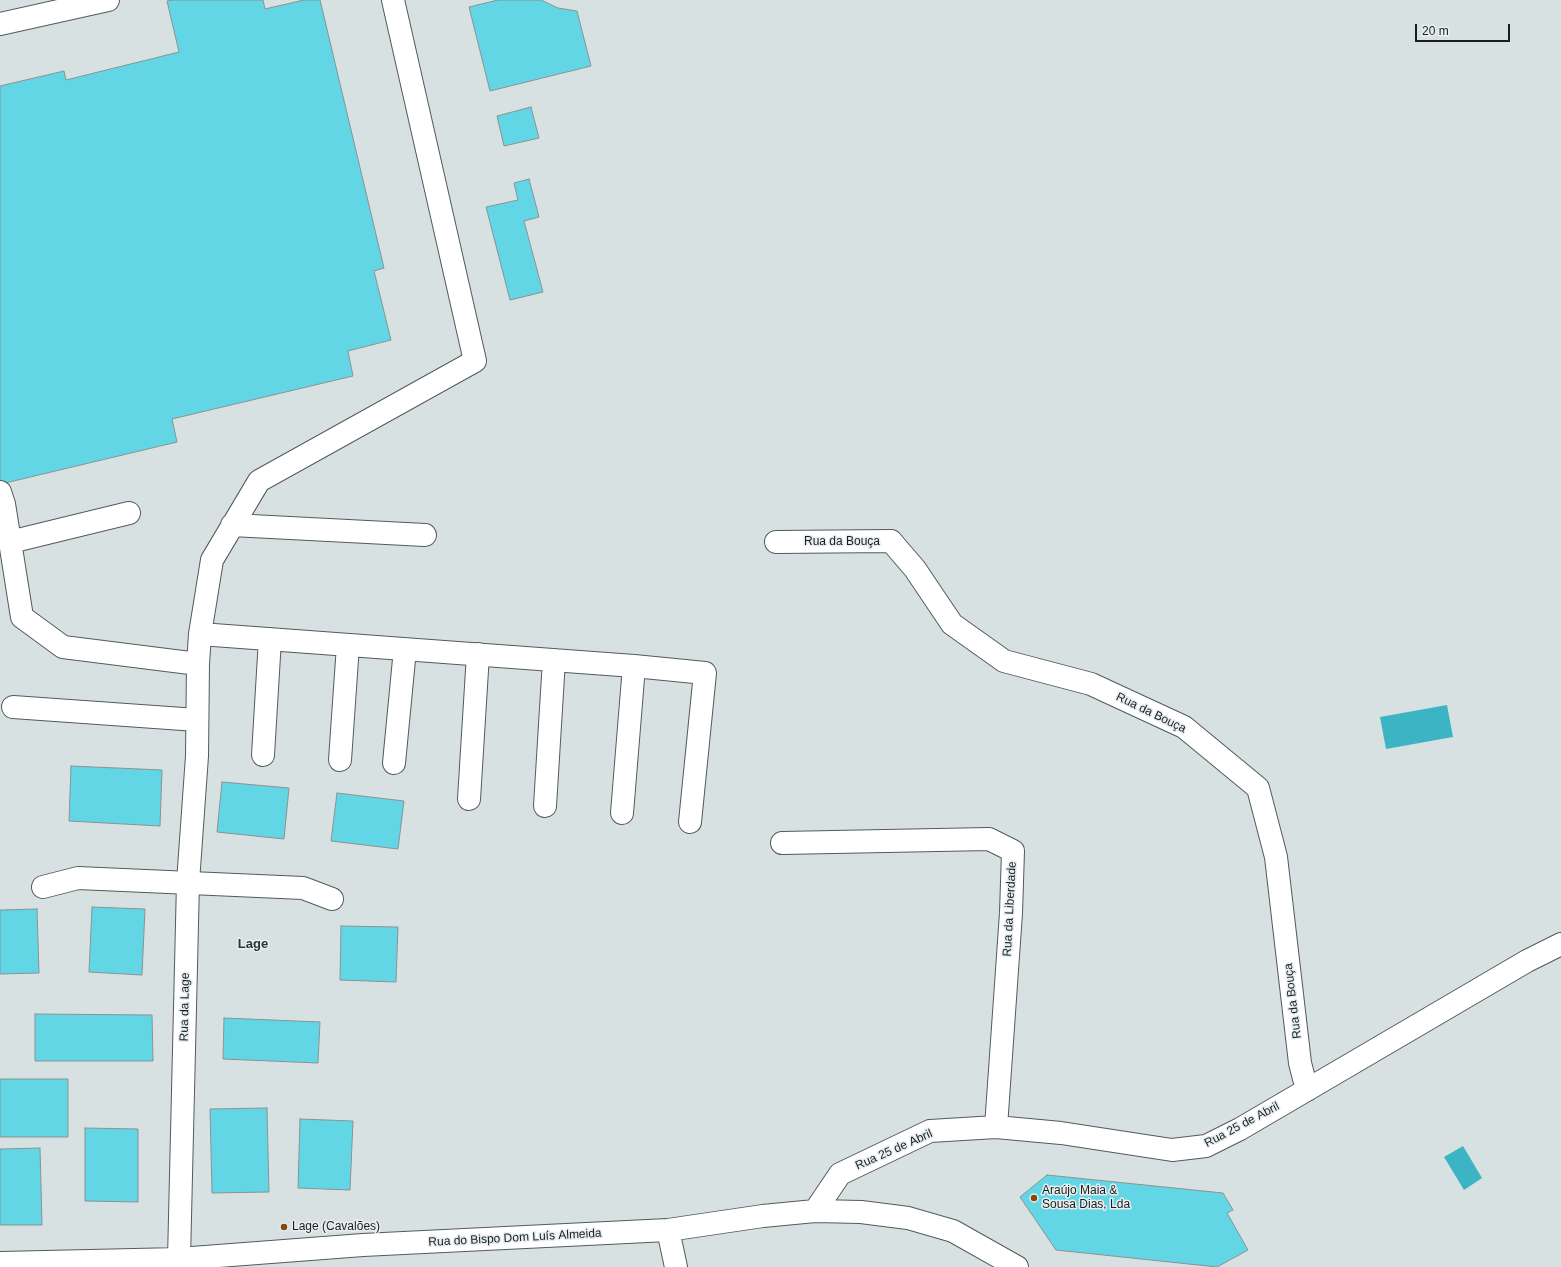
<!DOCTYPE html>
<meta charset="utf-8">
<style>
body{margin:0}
#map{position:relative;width:1561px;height:1267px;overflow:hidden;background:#d8e1e2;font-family:Arial,sans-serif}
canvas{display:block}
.scale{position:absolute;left:1415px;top:24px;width:95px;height:18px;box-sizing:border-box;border:2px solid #1b1e1f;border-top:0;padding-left:5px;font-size:12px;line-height:14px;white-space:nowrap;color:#1b1e1f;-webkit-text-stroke:3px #e6eef0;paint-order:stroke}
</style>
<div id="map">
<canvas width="1561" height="1267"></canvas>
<div class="scale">20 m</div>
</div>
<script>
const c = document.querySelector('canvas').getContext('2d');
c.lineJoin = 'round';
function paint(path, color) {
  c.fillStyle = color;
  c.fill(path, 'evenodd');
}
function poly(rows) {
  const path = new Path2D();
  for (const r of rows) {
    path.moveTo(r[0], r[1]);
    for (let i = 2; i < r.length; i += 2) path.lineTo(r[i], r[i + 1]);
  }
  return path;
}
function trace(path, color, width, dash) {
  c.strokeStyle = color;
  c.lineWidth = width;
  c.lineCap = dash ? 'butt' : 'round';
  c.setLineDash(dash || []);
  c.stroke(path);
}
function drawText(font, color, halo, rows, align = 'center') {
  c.font = font + ' Arial,sans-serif';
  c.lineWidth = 3;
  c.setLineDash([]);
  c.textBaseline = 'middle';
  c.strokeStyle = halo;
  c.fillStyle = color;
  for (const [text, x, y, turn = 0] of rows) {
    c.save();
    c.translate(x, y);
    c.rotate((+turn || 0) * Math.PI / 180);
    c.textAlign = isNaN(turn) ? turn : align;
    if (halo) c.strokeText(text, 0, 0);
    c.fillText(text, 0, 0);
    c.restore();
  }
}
paint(poly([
 [1447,705,1453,737,1386,749,1380,717],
 [1463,1146,1482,1178,1464,1190,1444,1157]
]), '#3cb4c3');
const building = poly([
 [173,0,263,0,265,9,304,0,320,0,384,268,374,271,391,340,348,351,353,376,172,419,177,442,1,484,0,479,0,86,64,71,66,80,179,52,167,1,173,0],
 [498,0,541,0,558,8,577,11,591,66,490,91,469,7,498,0],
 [531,107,539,138,504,146,497,116,531,107],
 [529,179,539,217,524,221,543,292,510,300,486,207,518,200,514,183,529,179],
 [71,766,162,770,160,826,69,821,71,766],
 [222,782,289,788,284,839,217,832,222,782],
 [337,793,404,801,398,849,331,841,337,793],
 [92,907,145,909,142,975,89,972,92,907],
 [37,909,39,973,0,974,0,910,37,909],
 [341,926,398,927,396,982,340,980,341,926],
 [35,1014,152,1015,153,1061,35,1061,35,1014],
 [224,1018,320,1022,318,1063,223,1059,224,1018],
 [0,1079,68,1079,68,1137,0,1137,0,1079],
 [267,1108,269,1192,212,1193,210,1109,267,1108],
 [300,1119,353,1121,350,1190,298,1188,300,1119],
 [85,1128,138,1129,138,1202,85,1201,85,1128],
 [40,1148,42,1225,0,1225,0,1149,40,1148],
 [1047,1175,1223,1193,1233,1210,1227,1213,1248,1250,1217,1267,1056,1250,1020,1197,1047,1175]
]);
paint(building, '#63d6e5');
trace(building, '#8a9293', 1);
const minor = poly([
 [0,24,108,0],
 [0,492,4,504,22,617,63,647,198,664],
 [232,525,425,535],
 [10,542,129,513],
 [776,542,891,541,915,569,952,624,1004,661,1091,684,1184,727,1258,788,1276,857,1300,1063,1307,1090],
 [200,634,634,666,705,673,690,822],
 [13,707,197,720],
 [263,755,270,639],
 [340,760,348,645],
 [394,763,405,649],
 [469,799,478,654],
 [545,806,554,660],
 [622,813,634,666],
 [782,843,989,839,1013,851,1011,913,996,1127],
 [43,887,78,878,303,888,332,899],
 [815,1211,840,1174,930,1131,996,1127,1061,1133,1172,1150,1206,1146,1240,1129,1527,961,1561,944],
 [668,1230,676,1267],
 [179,1259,188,882,197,756,198,664,200,634,212,560,259,481,475,361,393,0],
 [0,1263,179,1259,363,1245,668,1230,763,1216,815,1211,861,1212,908,1218,953,1231,1017,1267]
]);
trace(minor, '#535a5b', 24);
trace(minor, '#fff', 22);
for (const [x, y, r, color] of [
 [1034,1198,4,"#86470a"],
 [284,1227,4,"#86470a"]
]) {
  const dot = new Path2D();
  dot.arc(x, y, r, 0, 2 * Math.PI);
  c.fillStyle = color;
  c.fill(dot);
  trace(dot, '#e6eef0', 1.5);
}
drawText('12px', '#1b1e1f', '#e6eef0', [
 ["Rua da Bouça",842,542],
 ["Rua da Bouça",1151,713,26],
 ["Rua da Liberdade",1010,909,-87],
 ["Rua da Bouça",1293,1001,-97],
 ["Rua da Lage",185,1007,-89],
 ["Rua 25 de Abril",1242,1125,-28],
 ["Rua 25 de Abril",894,1150,-24],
 ["Rua do Bispo Dom Luís Almeida",515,1238,-3]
]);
drawText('12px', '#1b1e1f', '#e6eef0', [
 ["Araújo Maia &",1042,1191],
 ["Sousa Dias, Lda",1042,1205],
 ["Lage (Cavalões)",292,1227]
], 'left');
drawText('bold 13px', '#2e3435', '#e6eef0', [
 ["Lage",253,944]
]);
</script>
